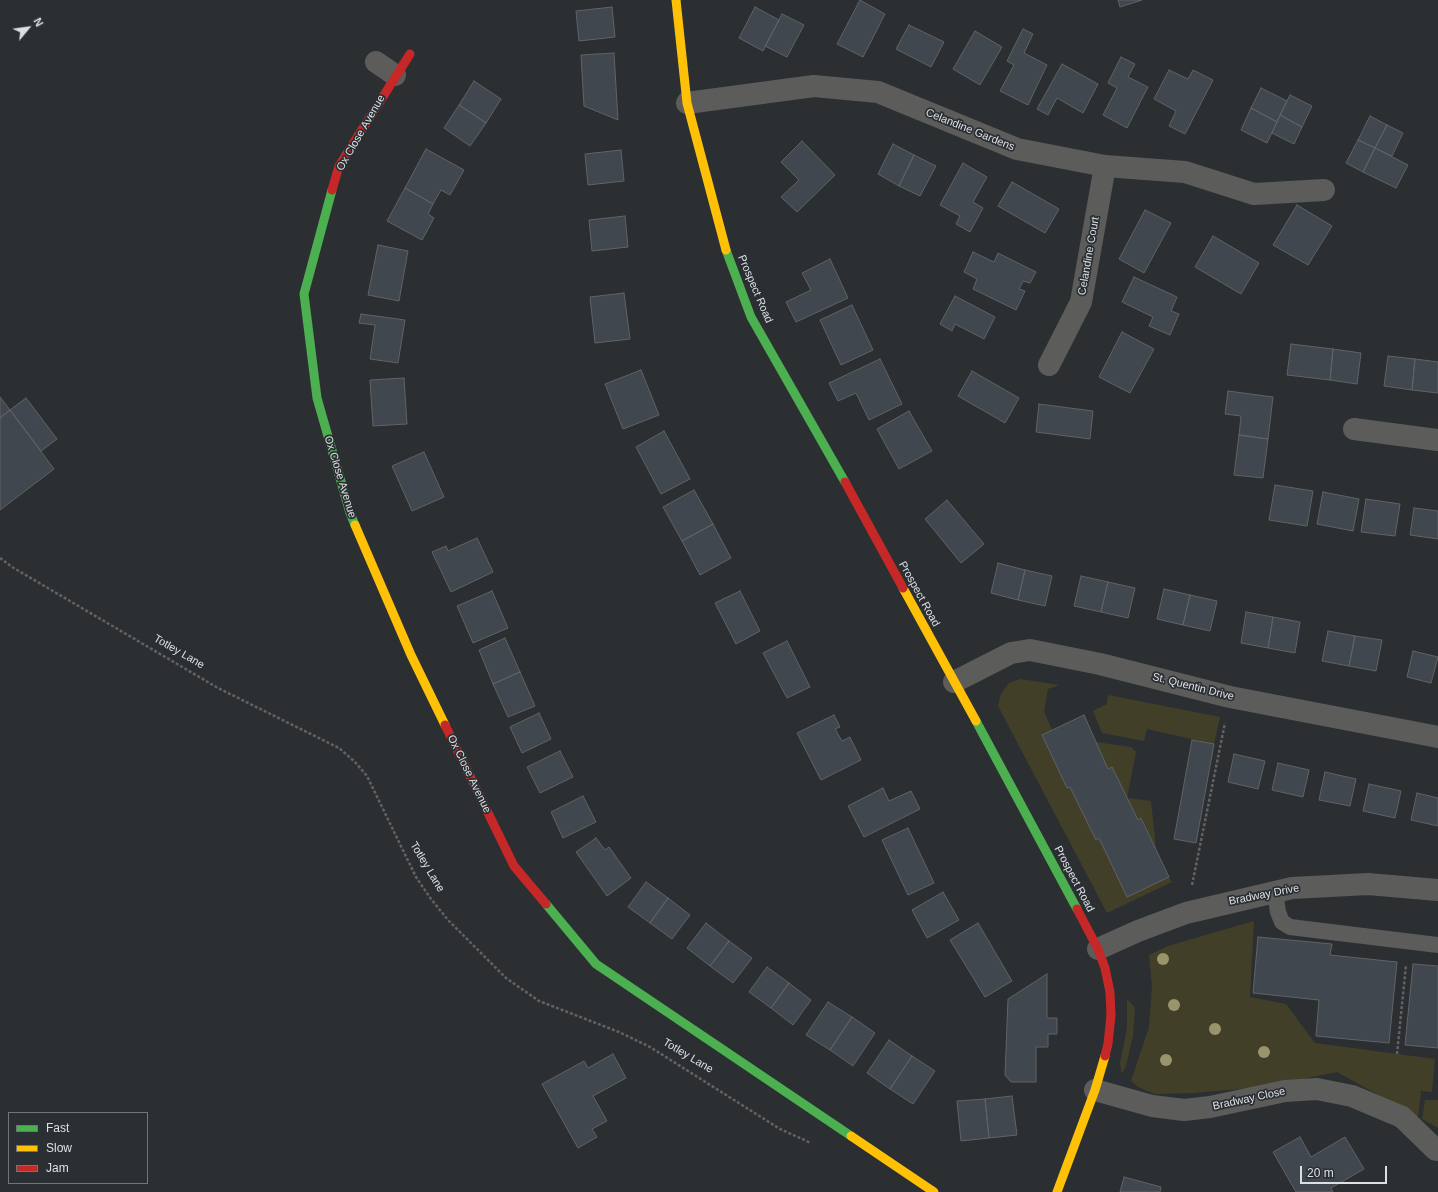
<!DOCTYPE html>
<style>
body{margin:0}
#map{position:relative;width:1438px;height:1192px;overflow:hidden;background:#2c2f32;font-family:Arial,sans-serif}
canvas{display:block}
.legend{position:absolute;left:8px;top:1112px;width:140px;height:72px;box-sizing:border-box;background:#2a2f34;border:1px solid #72767a;margin:0;padding:5px 7px;list-style:none;font-size:12px;color:#dde0e3}
.legend li{display:flex;align-items:center;gap:8px;height:20px}
.legend b{width:20px;border:1px solid #72767a}
.north{position:absolute;left:8px;top:8px;width:40px;height:40px;-webkit-text-stroke:3px #2a2f34;paint-order:stroke;rotate:61deg;font-size:11px;font-weight:700;line-height:16px;text-align:center;color:#dde0e3}
.north::after{content:'';display:block;margin:auto;width:14px;height:18px;background:#dde0e3;clip-path:polygon(50% 0,100% 100%,50% 72%,0 100%)}
.scale{position:absolute;left:1300px;top:1166px;width:87px;height:18px;box-sizing:border-box;border:2px solid #dde0e3;border-top:0;padding-left:5px;font-size:12px;line-height:14px;white-space:nowrap;color:#dde0e3;-webkit-text-stroke:3px #2a2f34;paint-order:stroke}
</style>
<div id="map">
<canvas width="1438" height="1192"></canvas>
<ul class="legend">
<li><b style="height:5px;background:#4caf50"></b>Fast</li>
<li><b style="height:5px;background:#ffc107"></b>Slow</li>
<li><b style="height:5px;background:#c62828"></b>Jam</li>
</ul>
<div class="north">N</div>
<div class="scale">20 m</div>
</div>
<script>
const c = document.querySelector('canvas').getContext('2d');
c.lineJoin = 'round';
function paint(path, color) {
  c.fillStyle = color;
  c.fill(path, 'evenodd');
}
function poly(rows) {
  const path = new Path2D();
  for (const r of rows) {
    path.moveTo(r[0], r[1]);
    for (let i = 2; i < r.length; i += 2) path.lineTo(r[i], r[i + 1]);
  }
  return path;
}
function trace(path, color, width, dash) {
  c.strokeStyle = color;
  c.lineWidth = width;
  c.lineCap = dash ? 'butt' : 'round';
  c.setLineDash(dash || []);
  c.stroke(path);
}
function drawText(font, color, halo, rows, align = 'center') {
  c.font = font + ' Arial,sans-serif';
  c.lineWidth = 3.5;
  c.setLineDash([]);
  c.textBaseline = 'middle';
  c.strokeStyle = halo;
  c.fillStyle = color;
  for (const [text, x, y, turn = 0] of rows) {
    c.save();
    c.translate(x, y);
    c.rotate((+turn || 0) * Math.PI / 180);
    c.textAlign = isNaN(turn) ? turn : align;
    if (halo) c.strokeText(text, 0, 0);
    c.fillText(text, 0, 0);
    c.restore();
  }
}
paint(poly([
 [1020,679,1059,685,1048,689,1044,711,1052,730,1042,735,1067,788,1070,787,1096,839,1099,838,1127,896,1169,877,1172,882,1107,913,998,706,1001,694,1009,683],
 [1108,695,1220,717,1214,744,1147,729,1144,741,1102,733,1093,711,1107,704],
 [1096,742,1131,747,1136,752,1127,798,1151,801,1156,849,1142,818,1138,820,1112,767,1108,769],
 [1254,921,1250,997,1286,1004,1315,1043,1435,1059,1432,1092,1421,1091,1418,1117,1337,1072,1262,1087,1193,1093,1155,1094,1138,1087,1131,1081,1149,1027,1152,985,1149,955,1168,946],
 [1127,999,1135,1008,1133,1036,1126,1066,1122,1074,1120,1064,1127,1028],
 [1425,1100,1438,1100,1438,1128,1422,1119]
]), '#423f29');
const building = poly([
 [860,0,885,14,863,57,837,44,860,0],
 [1118,0,1142,0,1120,7,1118,0],
 [612,7,615,37,579,41,576,11,612,7],
 [755,7,779,20,763,51,739,38,755,7],
 [782,14,804,25,787,57,765,46,782,14],
 [909,25,944,42,931,67,896,49,909,25],
 [1023,29,1033,34,1024,53,1047,65,1028,105,1000,91,1014,65,1007,61,1023,29],
 [975,31,1002,47,980,85,953,69,975,31],
 [614,53,618,120,584,106,581,55,614,53],
 [1121,57,1135,64,1128,77,1148,87,1127,128,1103,115,1117,88,1108,83,1121,57],
 [1062,64,1098,84,1083,113,1057,98,1048,115,1037,109,1062,64],
 [1169,70,1188,79,1193,70,1213,80,1185,134,1169,126,1176,111,1154,99,1169,70],
 [474,81,501,99,486,123,459,105,474,81],
 [1261,88,1287,101,1277,122,1251,108,1261,88],
 [1290,95,1312,106,1302,127,1280,115,1290,95],
 [459,105,486,123,470,146,444,128,459,105],
 [1251,108,1277,122,1267,143,1241,130,1251,108],
 [1280,115,1302,127,1294,144,1272,133,1280,115],
 [1370,116,1387,125,1375,148,1358,140,1370,116],
 [1387,125,1403,133,1392,156,1375,148,1387,125],
 [1358,140,1375,148,1363,172,1346,163,1358,140],
 [802,141,835,175,797,212,781,197,799,180,781,162,802,141],
 [893,144,914,155,899,186,878,174,893,144],
 [1375,148,1408,165,1396,188,1363,172,1375,148],
 [426,149,464,170,450,195,441,190,433,204,405,188,426,149],
 [621,150,624,181,588,185,585,154,621,150],
 [914,155,936,166,920,196,899,186,914,155],
 [963,163,987,177,973,202,983,208,970,232,956,224,960,216,940,205,963,163],
 [1012,182,1059,209,1045,233,998,206,1012,182],
 [405,188,433,204,428,214,434,218,422,240,387,221,405,188],
 [1297,205,1332,226,1308,265,1273,245,1297,205],
 [1145,210,1171,223,1144,273,1119,259,1145,210],
 [625,216,628,247,592,251,589,220,625,216],
 [1213,236,1259,263,1241,294,1195,267,1213,236],
 [378,245,408,251,399,301,368,295,378,245],
 [973,252,994,262,998,253,1036,272,1030,283,1023,281,1019,289,1025,291,1016,310,973,289,977,279,964,272,973,252],
 [830,259,848,298,796,322,786,302,811,290,802,273,830,259],
 [1134,277,1177,297,1171,311,1179,314,1170,335,1149,326,1153,317,1122,302,1134,277],
 [624,293,630,339,595,343,590,297,624,293],
 [955,296,995,317,984,339,955,324,952,331,940,324,955,296],
 [852,305,873,350,841,365,820,320,852,305],
 [361,314,405,320,398,363,370,359,375,325,359,323,361,314],
 [1122,332,1154,349,1130,393,1099,377,1122,332],
 [1291,344,1333,349,1330,380,1287,375,1291,344],
 [1333,349,1361,353,1357,384,1330,380,1333,349],
 [1388,356,1415,359,1412,390,1384,386,1388,356],
 [880,359,902,404,869,420,856,393,838,401,829,383,880,359],
 [1415,359,1438,362,1438,393,1412,390,1415,359],
 [641,370,659,415,623,429,605,384,641,370],
 [972,371,1019,398,1005,423,958,396,972,371],
 [404,378,407,424,373,426,370,380,404,378],
 [1228,391,1273,397,1268,439,1239,435,1241,416,1225,414,1228,391],
 [0,397,10,410,0,418,0,397],
 [26,398,57,439,41,451,10,410,26,398],
 [1039,404,1093,411,1090,439,1036,432,1039,404],
 [10,410,54,469,0,510,0,418,10,410],
 [909,411,932,451,899,469,877,429,909,411],
 [664,431,690,479,661,494,636,447,664,431],
 [1239,435,1268,439,1263,478,1234,475,1239,435],
 [424,452,444,497,412,511,392,466,424,452],
 [1275,485,1313,491,1307,526,1269,520,1275,485],
 [694,490,713,524,682,541,663,507,694,490],
 [1323,492,1359,499,1353,531,1317,524,1323,492],
 [1366,499,1400,504,1395,536,1361,532,1366,499],
 [947,500,984,544,961,563,925,519,947,500],
 [1414,508,1438,511,1438,539,1410,535,1414,508],
 [713,524,731,558,700,575,682,541,713,524],
 [477,538,493,572,451,592,432,552,446,546,448,551,477,538],
 [998,563,1025,570,1018,600,991,593,998,563],
 [1025,570,1052,576,1045,606,1018,600,1025,570],
 [1081,576,1108,582,1101,612,1074,606,1081,576],
 [1108,582,1135,588,1128,618,1101,612,1108,582],
 [1164,589,1190,595,1183,625,1157,619,1164,589],
 [492,591,508,628,473,643,457,606,492,591],
 [740,591,760,631,736,644,715,603,740,591],
 [1190,595,1217,601,1210,631,1183,625,1190,595],
 [1246,612,1273,617,1268,648,1241,643,1246,612],
 [1273,617,1300,622,1295,653,1268,648,1273,617],
 [1328,631,1355,636,1349,666,1322,661,1328,631],
 [1355,636,1382,640,1376,671,1349,666,1355,636],
 [505,638,520,672,493,684,479,650,505,638],
 [787,641,810,687,787,698,763,653,787,641],
 [1413,651,1438,657,1431,683,1407,677,1413,651],
 [520,672,535,706,508,717,493,684,520,672],
 [539,713,551,739,522,753,510,727,539,713],
 [834,715,840,727,835,729,842,741,850,737,861,760,821,780,797,733,834,715],
 [1084,715,1108,769,1112,767,1138,820,1141,818,1169,877,1127,897,1099,838,1096,840,1070,787,1067,788,1042,735,1084,715],
 [1192,740,1214,744,1196,843,1174,839,1192,740],
 [560,751,573,777,540,793,527,767,560,751],
 [1234,754,1265,761,1258,789,1228,782,1234,754],
 [1278,763,1309,770,1303,797,1272,790,1278,763],
 [1325,772,1356,779,1350,806,1319,800,1325,772],
 [1369,784,1401,791,1395,818,1363,811,1369,784],
 [883,788,889,801,911,791,920,809,864,837,848,806,883,788],
 [1417,793,1438,798,1438,826,1411,820,1417,793],
 [583,796,596,822,563,838,551,812,583,796],
 [908,828,934,883,908,895,882,840,908,828],
 [596,838,605,850,609,847,631,878,607,896,576,852,596,838],
 [646,882,668,898,650,923,628,907,646,882],
 [943,892,959,920,927,938,912,910,943,892],
 [668,898,690,915,672,939,650,923,668,898],
 [706,923,729,941,710,966,687,948,706,923],
 [978,923,1012,981,985,997,950,940,978,923],
 [1258,937,1332,944,1330,955,1397,962,1389,1043,1316,1036,1319,1000,1253,993,1258,937],
 [729,941,752,958,733,983,710,966,729,941],
 [1413,964,1438,966,1438,1048,1405,1045,1413,964],
 [767,967,789,983,771,1008,749,992,767,967],
 [1047,974,1047,1018,1057,1018,1057,1034,1048,1034,1048,1047,1036,1047,1036,1082,1011,1082,1005,1075,1008,999,1047,974],
 [789,983,811,1000,793,1025,771,1008,789,983],
 [828,1002,852,1017,830,1050,806,1035,828,1002],
 [852,1017,875,1033,853,1066,830,1050,852,1017],
 [889,1040,912,1056,890,1089,867,1073,889,1040],
 [613,1054,626,1078,593,1096,607,1121,592,1129,597,1137,578,1148,542,1084,584,1061,588,1068,613,1054],
 [912,1056,935,1071,913,1104,890,1089,912,1056],
 [1012,1096,1017,1135,989,1138,985,1099,1012,1096],
 [985,1099,989,1138,961,1141,957,1101,985,1099],
 [1300,1137,1311,1157,1345,1137,1364,1169,1331,1188,1333,1192,1296,1192,1273,1152,1300,1137],
 [1124,1177,1161,1187,1160,1192,1120,1192,1124,1177]
]);
paint(building, '#40474f');
trace(building, '#616365', 1);
trace(poly([
 [0,558,12,567,218,688,339,748,355,762,367,776,416,877,431,899,448,920,506,978,539,1001,619,1032,650,1047,780,1129,811,1143],
 [1192,885,1225,723],
 [1397,1054,1406,965]
]), '#626262', 2.5, [3, 2]);
trace(poly([
 [1275,892,1278,912,1282,922,1290,927,1438,945]
]), '#5c5c5b', 16);
trace(poly([
 [376,62,395,75],
 [687,103,814,86,878,92,1017,149,1105,166,1185,172,1254,194,1324,190],
 [1049,365,1081,302,1105,166],
 [1354,429,1438,440],
 [954,682,1011,653,1030,650,1100,664,1230,697,1438,737],
 [1098,949,1138,931,1186,913,1292,888,1368,884,1438,890],
 [1095,1090,1152,1106,1184,1110,1210,1107,1285,1091,1317,1089,1352,1096,1402,1117,1436,1150]
]), '#5c5c5b', 22);
trace(poly([
 [332,190,304,294,317,398,350,513,355,525],
 [726,250,751,317,845,482],
 [976,721,1077,909],
 [546,904,596,964,851,1136]
]), '#4caf50', 9);
trace(poly([
 [676,0,687,103,726,250],
 [355,525,411,655,445,725],
 [903,588,976,721],
 [851,1136,934,1192],
 [1057,1192,1095,1090,1105,1056]
]), '#ffc107', 9);
trace(poly([
 [332,190,339,166,410,54],
 [845,482,903,588],
 [445,725,514,866,546,904],
 [1077,909,1098,949,1105,968,1110,992,1111,1015,1108,1044,1105,1056]
]), '#c62828', 9);
c.fillStyle = '#9a946c';
for (const [x, y] of [
 [1163,959],
 [1174,1005],
 [1215,1029],
 [1264,1052],
 [1166,1060]
]) {
  c.beginPath();
  c.arc(x, y, 6, 0, 2 * Math.PI);
  c.fill();
}
drawText('11px', '#dde0e3', '#2a2f34', [
 ["Celandine Gardens",970,130,22],
 ["Ox Close Avenue",361,133,-60],
 ["Celandine Court",1089,256,-80],
 ["Prospect Road",755,289,67],
 ["Ox Close Avenue",340,477,73],
 ["Prospect Road",919,594,61],
 ["Totley Lane",179,652,30],
 ["St. Quentin Drive",1193,687,14],
 ["Ox Close Avenue",469,774,64],
 ["Totley Lane",427,867,59],
 ["Prospect Road",1074,879,62],
 ["Bradway Drive",1264,895,-11],
 ["Totley Lane",688,1056,31],
 ["Bradway Close",1249,1099,-12]
]);
</script>
